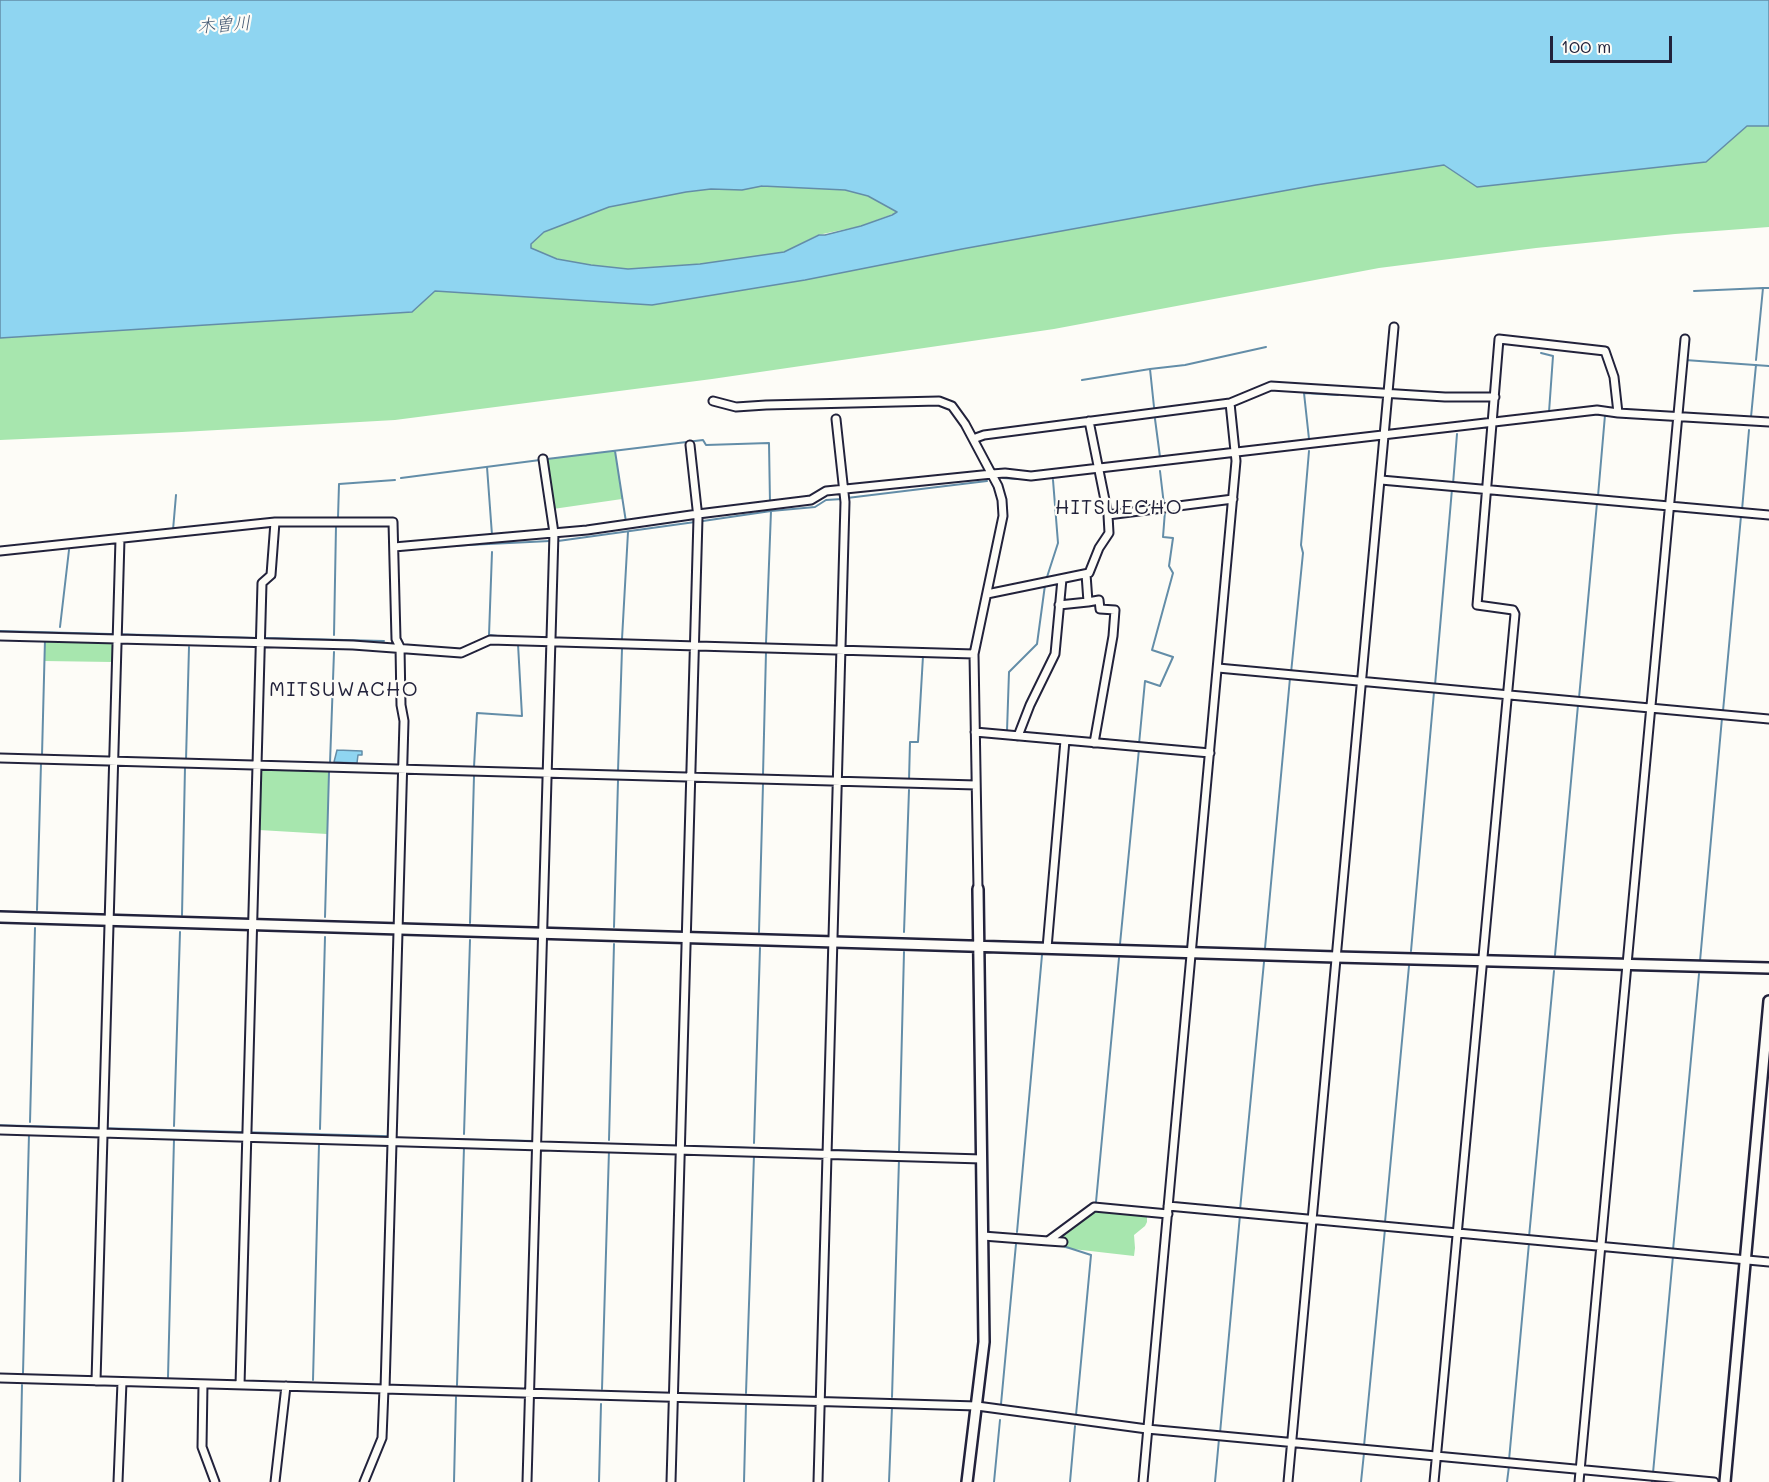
<!DOCTYPE html>
<meta charset="utf-8">
<style>
body{margin:0}
#map{position:relative;width:1769px;height:1482px;overflow:hidden;background:#fdfcf7;font-family:Mali,sans-serif}
canvas{display:block}
.scale{position:absolute;left:1550px;top:36px;width:122px;height:27px;box-sizing:border-box;border:3px solid #22223b;border-top:0;padding-left:8px;font-size:18px;line-height:21px;white-space:nowrap;color:#22223b;-webkit-text-stroke:4px #fdfcf7;paint-order:stroke}
</style>
<div id="map">
<canvas width="1769" height="1482"></canvas>
<div class="scale">100 m</div>
</div>
<script>
const c = document.querySelector('canvas').getContext('2d');
c.lineJoin = 'round';
function paint(path, color) {
  c.fillStyle = color;
  c.fill(path, 'evenodd');
}
function poly(rows) {
  const path = new Path2D();
  for (const r of rows) {
    path.moveTo(r[0], r[1]);
    for (let i = 2; i < r.length; i += 2) path.lineTo(r[i], r[i + 1]);
  }
  return path;
}
function trace(path, color, width, dash) {
  c.strokeStyle = color;
  c.lineWidth = width;
  c.lineCap = dash ? 'butt' : 'round';
  c.setLineDash(dash || []);
  c.stroke(path);
}
function drawText(font, color, halo, rows, align = 'center') {
  c.font = font + ' Mali,"Klee One",sans-serif';
  c.lineWidth = 4.5;
  c.setLineDash([]);
  c.textBaseline = 'middle';
  c.strokeStyle = halo;
  c.fillStyle = color;
  for (const [text, x, y, turn = 0] of rows) {
    c.save();
    c.translate(x, y);
    c.rotate((+turn || 0) * Math.PI / 180);
    c.textAlign = isNaN(turn) ? turn : align;
    if (halo) c.strokeText(text, 0, 0);
    c.fillText(text, 0, 0);
    c.restore();
  }
}
paint(poly([
 [1747,126,1769,126,1769,227,1675,234,1536,248,1379,268,1054,329,712,379,395,420,182,432,0,440,0,338,412,312,435,291,652,305,805,280,962,249,1316,185,1444,165,1477,187,1706,162],
 [762,186,845,190,868,196,898,212,861,226,818,235,784,252,700,264,628,269,591,265,557,259,531,248,531,244,544,232,609,207,686,192,711,189,742,190],
 [615,451,622,499,553,509,547,459],
 [45,639,113,642,112,662,44,661],
 [261,769,329,772,327,834,259,830],
 [1096,1210,1147,1215,1147,1222,1145,1226,1134,1235,1135,1248,1134,1256,1064,1248,1068,1242,1063,1237]
]), '#a7e6ae');
const water = poly([
 [0,0,1769,0,1769,126,1747,126,1706,162,1477,187,1444,165,1316,185,962,249,805,280,652,305,435,291,412,312,0,338,0,0],
 [762,186,845,190,868,196,897,212,892,215,861,226,825,235,819,235,784,252,700,264,628,269,591,265,557,259,531,248,531,244,544,232,609,207,686,192,711,189,742,190,762,186],
 [337,750,362,751,362,755,358,755,357,763,334,762,337,750],
 [0,1125,390,1136,390,1138,0,1127,0,1125]
]);
paint(water, '#8fd5f1');
trace(water, '#638da8', 1.5);
trace(poly([
 [1694,291,1763,288],
 [1541,353,1553,356,1549,412],
 [1685,360,1769,366],
 [1756,360,1763,288,1769,288],
 [1150,369,1185,365,1266,347],
 [1082,380,1150,369,1154,407],
 [1342,387,1361,388],
 [1392,388,1398,328],
 [1371,389,1384,390],
 [1751,417,1756,365],
 [1155,419,1160,457],
 [1664,419,1769,425],
 [1501,425,1592,414,1616,416],
 [1430,433,1487,426],
 [1309,439,1304,393,1338,395],
 [615,451,626,522],
 [547,459,703,440,706,445,769,443,770,503],
 [487,467,492,535],
 [1160,471,1164,505],
 [401,478,540,460],
 [1003,478,1018,479],
 [1030,480,1037,479],
 [1453,484,1457,434],
 [1598,496,1605,415],
 [847,498,987,481],
 [1742,510,1749,430],
 [338,518,339,484,395,480],
 [703,521,771,511,815,507,826,500,842,499],
 [173,530,176,495],
 [558,541,695,522],
 [448,546,550,541],
 [492,552,489,635,515,638],
 [1047,577,1058,543,1053,480],
 [60,627,69,550],
 [0,631,257,638],
 [334,635,336,526],
 [265,638,384,641],
 [622,639,628,532],
 [766,643,771,511],
 [1291,673,1303,553,1301,545,1309,451],
 [1435,685,1452,489],
 [1579,698,1597,503],
 [1723,711,1741,516],
 [1017,732,1007,731,1009,672,1037,644,1045,585],
 [1023,733,1052,735],
 [1100,739,1129,742],
 [1139,744,1145,681,1160,686,1173,657,1152,650,1173,573,1169,566,1173,538,1163,537,1165,511],
 [42,755,45,639],
 [186,760,189,647],
 [330,763,334,652],
 [474,767,477,713,522,716,518,644],
 [618,771,622,649],
 [763,775,766,652],
 [909,780,910,742,918,742,923,656],
 [37,910,41,763],
 [182,915,185,767],
 [325,917,329,772],
 [470,923,474,776],
 [614,927,618,781],
 [759,932,763,784],
 [904,932,909,790],
 [1044,939,1051,861],
 [1120,944,1139,749],
 [1265,948,1290,678],
 [1411,951,1434,692],
 [1555,955,1578,705],
 [1700,961,1722,718],
 [30,1122,35,928],
 [174,1126,180,932],
 [320,1129,325,937],
 [464,1134,470,940],
 [395,1138,533,1141],
 [609,1140,614,944],
 [540,1142,821,1150],
 [754,1143,760,948],
 [830,1150,899,1152,904,952],
 [1096,1202,1119,958],
 [1240,1210,1264,962],
 [1385,1222,1409,966],
 [1017,1232,1042,955],
 [1061,1237,1082,1220],
 [1529,1237,1554,971],
 [1063,1246,1091,1255,1076,1415],
 [1673,1250,1699,974],
 [23,1373,29,1134],
 [168,1377,174,1139],
 [313,1380,319,1144],
 [457,1385,464,1147],
 [602,1389,609,1150],
 [746,1393,754,1155],
 [892,1397,899,1159],
 [1001,1404,1016,1244],
 [1220,1433,1240,1215],
 [1364,1446,1385,1229],
 [1509,1460,1529,1243],
 [1653,1473,1673,1256],
 [20,1482,22,1385],
 [454,1482,456,1397],
 [599,1482,601,1404],
 [744,1482,746,1404],
 [889,1482,892,1407],
 [994,1482,1000,1420],
 [1070,1482,1075,1426],
 [1215,1482,1219,1439],
 [1361,1482,1364,1453],
 [1507,1482,1509,1466],
 [1652,1482,1652,1480]
]), '#638da8', 2);
const street = poly([
 [713,401,736,407,766,405,939,401,952,406,965,424,998,486,1002,500,1003,516,974,654,978,889],
 [1089,421,1108,515],
 [973,439,984,435,1230,403,1271,386,1445,397,1495,397],
 [1381,480,1769,515],
 [394,547,587,530,698,514,811,500,826,491,992,474,1005,473,1031,476,1597,410,1618,413],
 [0,551,275,522,393,522,396,639,400,647,401,705,404,721,385,1389],
 [1086,574,1088,602,1099,600,1100,609,1115,610,1113,636,1094,743],
 [987,594,1089,573,1099,548,1109,533,1108,515,1233,499],
 [1059,605,1088,602],
 [0,636,353,645,461,653,490,640,974,654],
 [1218,668,1769,719],
 [975,732,1210,753],
 [1018,736,1030,705,1055,654,1062,579],
 [0,758,976,785],
 [1047,948,1065,740],
 [0,1130,982,1159],
 [1168,1206,1769,1262],
 [983,1236,1048,1241,1094,1207,1168,1214],
 [1048,1241,1063,1242],
 [0,1378,977,1406,1147,1429,1714,1482],
 [96,1381,120,539],
 [203,1384,202,1447,215,1482],
 [240,1385,262,583,271,575,275,522],
 [118,1482,122,1382],
 [275,1482,286,1386],
 [364,1482,382,1438,384,1389],
 [527,1482,554,533,543,459],
 [671,1482,698,518,690,445],
 [818,1482,845,502,836,419],
 [1143,1482,1236,461,1230,403],
 [1288,1482,1394,327],
 [1434,1482,1515,614,1513,610,1477,605,1499,339,1605,351,1614,377,1618,413,1769,422],
 [1579,1482,1685,339]
]);
const secondary = poly([
 [0,917,1336,957,1769,968],
 [967,1482,984,1342,978,889],
 [1725,1482,1769,1001]
]);
trace(street, '#22223b', 11);
trace(secondary, '#22223b', 14);
trace(street, '#fdfcf7', 7);
trace(secondary, '#fdfcf7', 9);
drawText('italic 18px', '#435872', '#fdfcf7', [
 ["木曽川",224,25,-4]
]);
c.letterSpacing = '1.5px';
drawText('20px', '#22223b', '#fdfcf7', [
 ["HITSUECHO",1119,508],
 ["MITSUWACHO",344,690]
]);
c.letterSpacing = '0px';
</script>
